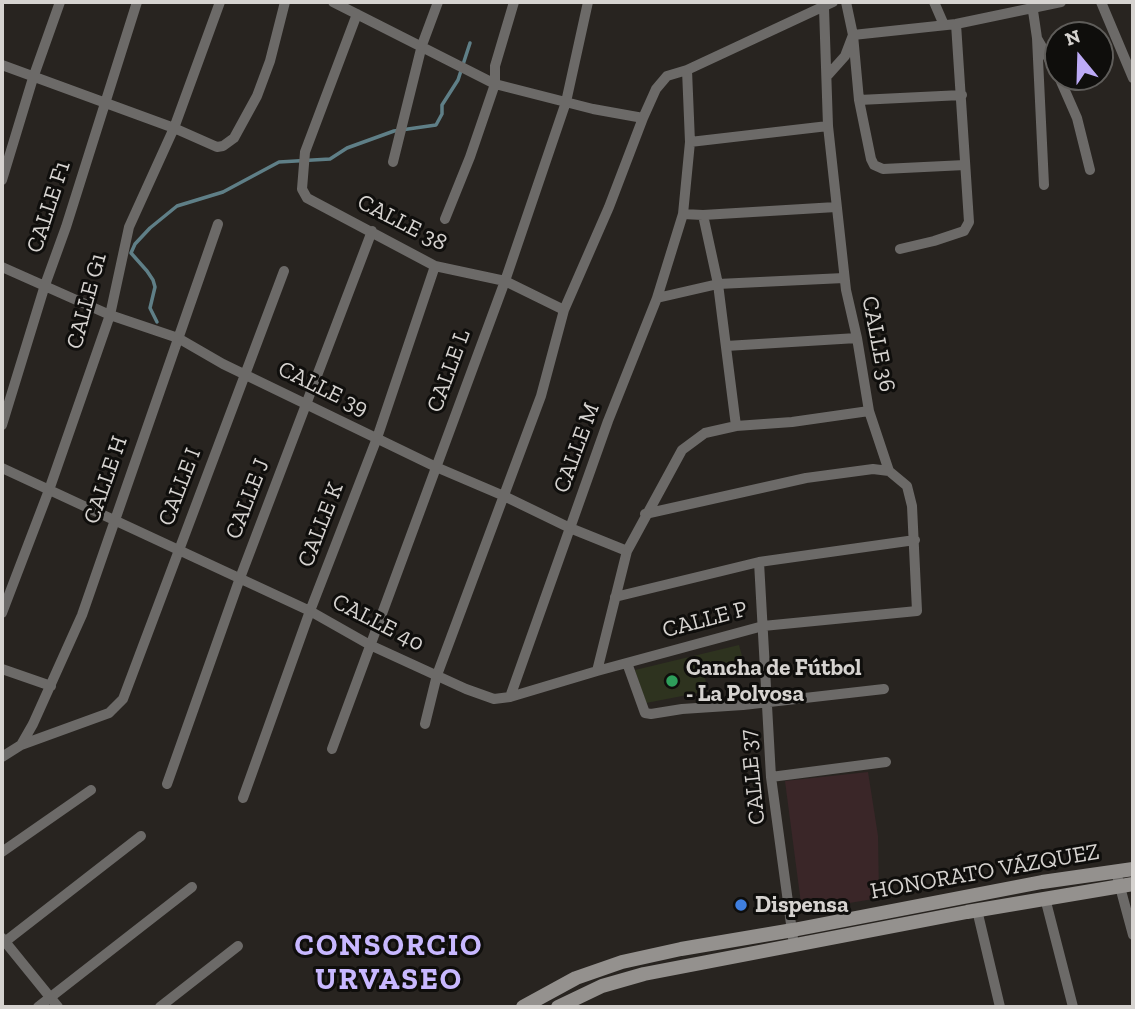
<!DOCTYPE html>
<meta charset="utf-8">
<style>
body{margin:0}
#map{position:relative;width:1135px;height:1009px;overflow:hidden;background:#282420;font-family:"Zilla Slab",serif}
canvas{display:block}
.frame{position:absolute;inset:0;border:4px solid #d6d3d0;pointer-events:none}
.north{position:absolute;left:1044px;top:21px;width:70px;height:70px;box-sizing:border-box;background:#0f0e0c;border:2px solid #5f5d5a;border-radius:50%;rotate:341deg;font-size:19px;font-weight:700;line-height:28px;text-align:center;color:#d6d3d0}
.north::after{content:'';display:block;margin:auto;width:24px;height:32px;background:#bcaaf6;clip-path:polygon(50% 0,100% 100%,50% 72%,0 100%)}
</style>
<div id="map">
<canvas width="1135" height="1009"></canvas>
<div class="frame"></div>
<div class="north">N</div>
</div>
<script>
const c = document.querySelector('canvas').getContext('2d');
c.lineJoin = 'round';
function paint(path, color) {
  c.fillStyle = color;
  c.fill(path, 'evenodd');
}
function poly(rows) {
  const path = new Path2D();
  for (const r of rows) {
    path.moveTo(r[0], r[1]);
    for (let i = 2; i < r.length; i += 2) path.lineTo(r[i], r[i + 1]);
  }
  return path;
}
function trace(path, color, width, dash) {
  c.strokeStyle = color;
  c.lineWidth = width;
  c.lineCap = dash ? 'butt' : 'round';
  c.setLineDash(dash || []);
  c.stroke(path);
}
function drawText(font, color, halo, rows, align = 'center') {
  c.font = font + ' "Zilla Slab",serif';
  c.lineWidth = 6;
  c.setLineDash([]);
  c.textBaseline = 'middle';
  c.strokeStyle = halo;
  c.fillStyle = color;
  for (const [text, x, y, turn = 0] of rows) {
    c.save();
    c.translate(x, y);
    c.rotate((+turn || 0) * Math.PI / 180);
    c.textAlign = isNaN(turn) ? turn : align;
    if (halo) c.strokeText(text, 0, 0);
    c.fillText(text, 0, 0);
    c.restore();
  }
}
paint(poly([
 [868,772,878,836,879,898,802,911,785,781]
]), '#3a2628');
paint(poly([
 [739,645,746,670,705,678,708,691,646,703,635,670]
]), '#2e331f');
trace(poly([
 [157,322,150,308,155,287,153,280,147,271,131,253,135,244,150,228,177,206,223,192,279,162,330,159,347,148,394,131,436,125,442,114,442,105,458,80,470,43]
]), '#5f7f87', 3.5);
trace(poly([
 [333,2,495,84,593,109,643,118,656,89,667,76,687,70,833,2],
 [934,2,944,25],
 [1101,2,1133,78],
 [1032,4,1037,38,1044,185],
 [357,14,305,152,302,189,307,198,435,266,505,281,564,310],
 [1038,40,1058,75],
 [2,65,174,128,217,147,223,146,234,138,257,96,270,61,285,2],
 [687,70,690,142,683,214,703,215,718,284,736,426],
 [828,75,845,56,853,35,846,2],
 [1059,77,1077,118,1090,170],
 [859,100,962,95],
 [690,142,828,126],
 [393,162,422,45,438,2],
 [965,165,883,169,874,165,871,159,859,100,853,35,956,24,1061,2],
 [2,180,33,78,60,2],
 [703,215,836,207],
 [445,219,470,157,495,84,495,66,514,2],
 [900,249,934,241,964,231,969,222,956,24],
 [2,267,110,315,178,338,223,364,436,467,504,496,570,528,627,551],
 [657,298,718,284,844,278],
 [726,346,857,338],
 [2,425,45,285,66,227,137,2],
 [2,468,310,611,370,645,466,689,494,699,510,697,597,671,763,626,917,611,912,506,907,486,889,471,869,411,857,338,846,290,828,126,824,8],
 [645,514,806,478,873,469,889,471],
 [759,562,771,777,794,946],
 [615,597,759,562,915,540],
 [2,613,49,490,110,315,129,227,174,128,220,2],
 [627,663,645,713,651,714,682,709,743,705,884,689],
 [2,669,51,686],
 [597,671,627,551,682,450,705,433,736,426,792,422,869,411],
 [510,697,608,421,657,298,683,214],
 [425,724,437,675,541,396,564,310,609,207,643,118],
 [21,745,33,724,82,615,218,224],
 [332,749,505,281,566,102,588,2],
 [2,757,21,745,109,713,123,699,284,271],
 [771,777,886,762],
 [167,784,240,578,372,231],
 [243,798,310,611,377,438,435,266],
 [2,852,91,790],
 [1116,872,1133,935],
 [1045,898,1073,1007],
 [977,910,1000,1007],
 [2,938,58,1007],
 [2,944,141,836],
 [38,1007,192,887],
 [160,1007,238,946]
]), '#6c6a68', 10);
trace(poly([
 [523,1007,576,978,622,962,681,949,793,930,1042,882,1133,869],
 [558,1007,602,986,644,974,967,912,1133,884]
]), '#94918e', 14);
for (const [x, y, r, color] of [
 [672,681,7,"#2e9e5b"],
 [741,905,7,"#3f7fe0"]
]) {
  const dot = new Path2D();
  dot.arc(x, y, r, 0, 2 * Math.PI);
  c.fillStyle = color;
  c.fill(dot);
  trace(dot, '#0f0e0c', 2.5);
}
drawText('23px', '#d6d3d0', '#0f0e0c', [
 ["CALLE F1",49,207,-72],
 ["CALLE 38",402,223,27],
 ["CALLE G1",87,301,-75],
 ["CALLE 36",878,344,79],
 ["CALLE L",449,371,-70],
 ["CALLE 39",323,389,26],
 ["CALLE M",577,448,-70],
 ["CALLE H",106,480,-71],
 ["CALLE I",180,487,-69],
 ["CALLE J",248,499,-69],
 ["CALLE K",321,525,-69],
 ["CALLE P",705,620,-15],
 ["CALLE 40",378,623,27],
 ["CALLE 37",753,777,-96],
 ["HONORATO VÁZQUEZ",985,872,-10]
]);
drawText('bold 23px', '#d6d3d0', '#0f0e0c', [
 ["Cancha de Fútbol",686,668],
 ["- La Polvosa",686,694],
 ["Dispensa",755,905]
], 'left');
c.letterSpacing = '2px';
drawText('bold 30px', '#c8b8ff', '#0f0e0c', [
 ["CONSORCIO",389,946],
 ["URVASEO",389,980]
]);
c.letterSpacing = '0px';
</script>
